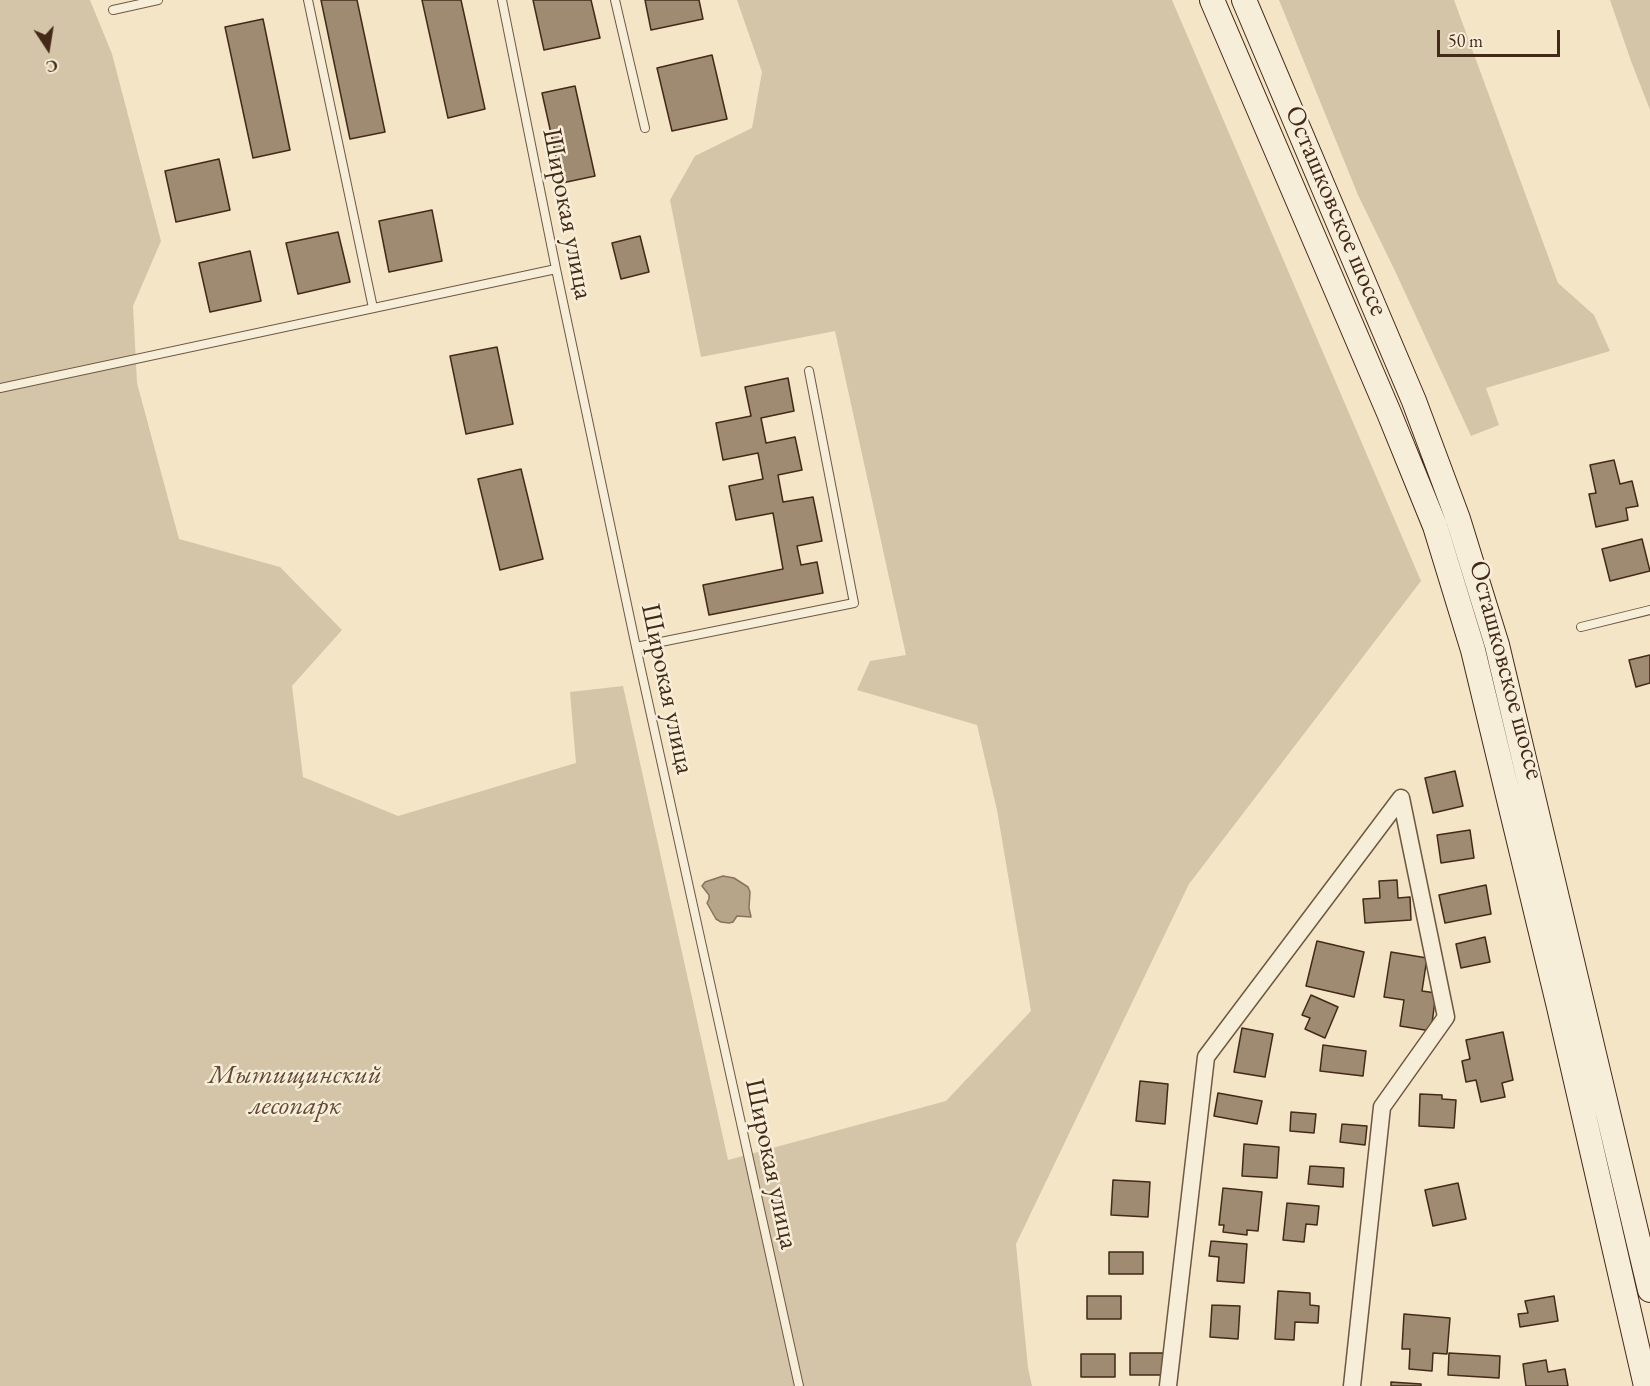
<!DOCTYPE html>
<meta charset="utf-8">
<style>
body{margin:0}
#map{position:relative;width:1650px;height:1386px;overflow:hidden;background:#f3e5c5;font-family:"EB Garamond",serif}
canvas{display:block}
.north{position:absolute;left:18px;top:18px;width:60px;height:60px;-webkit-text-stroke:4px #f7eed9;paint-order:stroke;rotate:168deg;font-size:16px;font-weight:700;line-height:24px;text-align:center;color:#432918}
.north::after{content:'';display:block;margin:auto;width:21px;height:27px;background:#432918;clip-path:polygon(50% 0,100% 100%,50% 72%,0 100%)}
.scale{position:absolute;left:1437px;top:30px;width:123px;height:27px;box-sizing:border-box;border:3px solid #432918;border-top:0;padding-left:8px;font-size:18px;line-height:21px;white-space:nowrap;color:#432918;-webkit-text-stroke:4px #f7eed9;paint-order:stroke}
</style>
<div id="map">
<canvas width="1650" height="1386"></canvas>
<div class="north">С</div>
<div class="scale">50 m</div>
</div>
<script>
const c = document.querySelector('canvas').getContext('2d');
c.lineJoin = 'round';
function paint(path, color) {
  c.fillStyle = color;
  c.fill(path, 'evenodd');
}
function poly(rows) {
  const path = new Path2D();
  for (const r of rows) {
    path.moveTo(r[0], r[1]);
    for (let i = 2; i < r.length; i += 2) path.lineTo(r[i], r[i + 1]);
  }
  return path;
}
function trace(path, color, width, dash) {
  c.strokeStyle = color;
  c.lineWidth = width;
  c.lineCap = dash ? 'butt' : 'round';
  c.setLineDash(dash || []);
  c.stroke(path);
}
function drawText(font, color, halo, rows, align = 'center') {
  c.font = font + ' "EB Garamond",serif';
  c.lineWidth = 5;
  c.setLineDash([]);
  c.textBaseline = 'middle';
  c.strokeStyle = halo;
  c.fillStyle = color;
  for (const [text, x, y, turn = 0] of rows) {
    c.save();
    c.translate(x, y);
    c.rotate((+turn || 0) * Math.PI / 180);
    c.textAlign = isNaN(turn) ? turn : align;
    if (halo) c.strokeText(text, 0, 0);
    c.fillText(text, 0, 0);
    c.restore();
  }
}
paint(poly([
 [0,0,90,0,112,54,161,241,133,306,137,383,179,539,280,567,342,630,292,686,303,777,398,816,576,763,570,692,623,686,728,1160,946,1101,1031,1011,997,810,977,725,857,690,870,661,906,655,835,331,701,357,670,200,695,156,752,128,762,72,737,0,1172,0,1421,581,1189,884,1016,1244,1028,1368,1032,1386,0,1386],
 [1279,0,1454,0,1558,283,1594,315,1610,351,1486,388,1499,425,1471,436,1396,273,1358,195],
 [1610,0,1650,0,1650,110,1631,61]
]), '#d5c5a8');
const water = poly([
 [723,876,734,878,748,887,750,892,749,908,751,917,737,916,733,922,729,923,721,922,716,919,707,903,709,899,709,895,702,886,705,882,723,876]
]);
paint(water, '#b7a58a');
trace(water, '#89735c', 1.5);
const building = poly([
 [321,0,357,0,385,132,350,139,321,0],
 [422,0,461,0,485,109,448,118,422,0],
 [533,0,591,0,600,38,544,50,533,0],
 [645,0,699,0,703,19,651,30,645,0],
 [263,19,290,150,253,158,225,27,263,19],
 [712,55,727,119,672,131,657,68,712,55],
 [575,86,595,176,562,183,542,93,575,86],
 [219,159,230,210,176,222,165,171,219,159],
 [432,210,442,261,389,272,379,221,432,210],
 [338,232,350,282,298,294,286,243,338,232],
 [640,236,649,272,621,279,612,243,640,236],
 [250,251,261,301,210,312,199,263,250,251],
 [497,347,513,424,466,434,450,356,497,347],
 [788,378,794,411,761,418,766,443,795,437,802,470,778,475,783,502,813,497,822,541,797,546,801,565,817,562,823,593,709,615,703,585,783,569,773,513,736,520,729,486,763,479,758,453,723,460,716,423,751,416,745,387,788,378],
 [1614,460,1620,484,1632,481,1638,506,1626,508,1628,520,1596,527,1589,494,1596,493,1590,465,1614,460],
 [521,469,543,559,500,570,478,479,521,469],
 [1642,539,1650,571,1610,581,1602,549,1642,539],
 [1650,655,1650,683,1636,687,1629,660,1650,655],
 [1455,771,1463,806,1433,813,1425,778,1455,771],
 [1470,830,1474,858,1441,863,1437,835,1470,830],
 [1397,880,1398,898,1410,897,1411,920,1365,923,1363,899,1380,898,1379,881,1397,880],
 [1486,885,1491,914,1445,923,1439,895,1486,885],
 [1485,937,1490,962,1461,968,1456,944,1485,937],
 [1317,941,1364,952,1354,997,1306,986,1317,941],
 [1391,952,1427,958,1422,991,1436,993,1431,1031,1400,1026,1404,1000,1384,997,1391,952],
 [1311,995,1338,1007,1325,1038,1305,1029,1310,1018,1302,1015,1311,995],
 [1242,1028,1273,1034,1265,1077,1234,1072,1242,1028],
 [1503,1032,1513,1080,1502,1083,1505,1097,1481,1102,1476,1080,1466,1082,1462,1061,1470,1059,1466,1040,1503,1032],
 [1323,1045,1366,1051,1363,1076,1320,1071,1323,1045],
 [1140,1081,1168,1084,1165,1124,1136,1121,1140,1081],
 [1218,1093,1262,1101,1257,1124,1214,1116,1218,1093],
 [1420,1094,1442,1095,1442,1099,1456,1100,1454,1128,1419,1126,1420,1094],
 [1291,1112,1316,1114,1314,1133,1290,1131,1291,1112],
 [1342,1124,1367,1126,1365,1145,1340,1142,1342,1124],
 [1244,1144,1279,1147,1277,1178,1242,1176,1244,1144],
 [1310,1166,1344,1168,1343,1187,1308,1184,1310,1166],
 [1113,1180,1150,1182,1148,1217,1111,1215,1113,1180],
 [1458,1183,1466,1219,1433,1226,1425,1190,1458,1183],
 [1223,1188,1262,1192,1258,1231,1247,1230,1247,1235,1223,1232,1224,1225,1219,1225,1223,1188],
 [1287,1203,1319,1206,1317,1225,1306,1224,1304,1242,1283,1240,1287,1203],
 [1211,1241,1247,1244,1244,1283,1217,1281,1219,1257,1209,1256,1211,1241],
 [1109,1252,1143,1252,1143,1274,1109,1274,1109,1252],
 [1278,1291,1310,1293,1310,1305,1319,1306,1318,1323,1295,1322,1294,1340,1275,1339,1278,1291],
 [1087,1296,1121,1296,1121,1319,1087,1319,1087,1296],
 [1554,1296,1558,1321,1520,1327,1518,1314,1528,1313,1525,1301,1554,1296],
 [1212,1305,1240,1306,1238,1339,1210,1337,1212,1305],
 [1404,1314,1450,1318,1447,1354,1433,1353,1432,1371,1409,1369,1410,1349,1402,1349,1404,1314],
 [1130,1353,1164,1353,1164,1375,1130,1375,1130,1353],
 [1449,1353,1500,1356,1499,1378,1448,1375,1449,1353],
 [1081,1354,1115,1354,1115,1377,1081,1377,1081,1354],
 [1546,1360,1548,1372,1565,1369,1568,1386,1526,1386,1523,1364,1546,1360],
 [1391,1382,1421,1384,1421,1386,1391,1386,1391,1382]
]);
paint(building, '#9f8b72');
trace(building, '#432918', 1.5);
const lane = poly([
 [308,0,373,308],
 [502,0,556,269,636,647,799,1386],
 [615,0,645,128],
 [113,10,158,0],
 [0,388,556,269],
 [1581,627,1650,610],
 [636,647,854,603,809,371]
]);
const street = poly([
 [1168,1386,1206,1057,1401,798,1446,1017,1382,1107,1352,1386]
]);
const secondary = poly([
 [1212,0,1389,413,1435,526,1473,650,1559,1007,1646,1386],
 [1244,0,1414,401,1458,519,1497,645,1650,1290]
]);
trace(lane, '#6f5843', 10);
trace(street, '#6f5843', 19);
trace(secondary, '#432918', 26);
trace(lane, '#f7eed9', 8);
trace(street, '#f7eed9', 16);
trace(secondary, '#f7eed9', 24);
drawText('27px', '#432918', '#f7eed9', [
 ["Осташковское шоссе",1336,211,67],
 ["Широкая улица",567,214,79],
 ["Осташковское шоссе",1506,670,75],
 ["Широкая улица",667,689,78],
 ["Широкая улица",771,1164,78]
]);
drawText('italic 27px', '#604835', '#f7eed9', [
 ["Мытищинский",295,1076],
 ["лесопарк",295,1107]
]);
</script>
